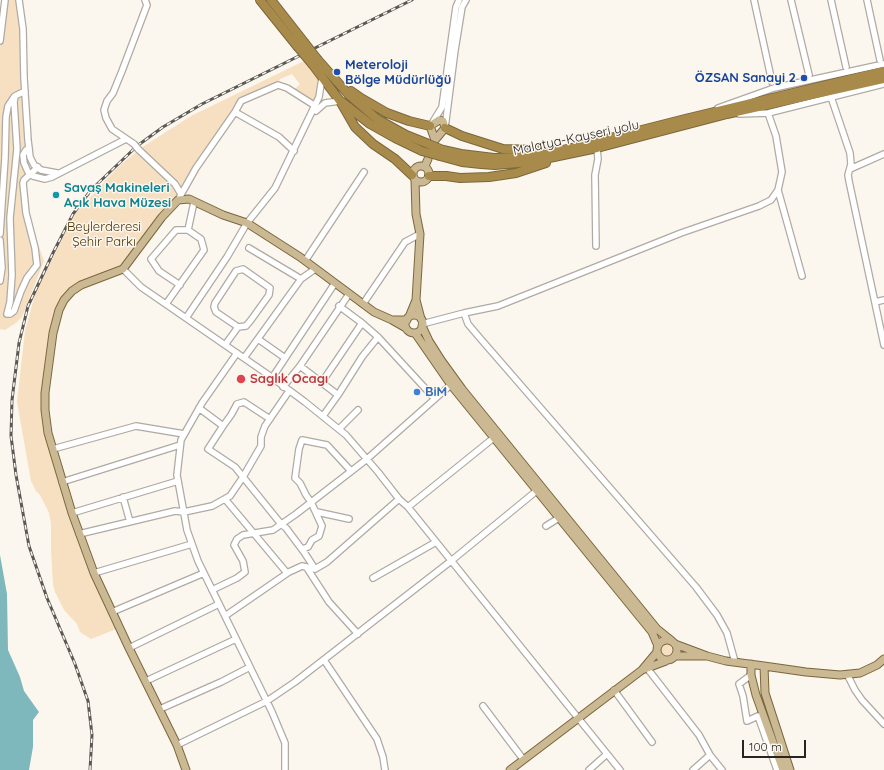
<!DOCTYPE html>
<meta charset="utf-8">
<style>
body{margin:0}
#map{position:relative;width:884px;height:770px;overflow:hidden;background:#fbf6ee;font-family:Quicksand,sans-serif}
canvas{display:block}
.scale{position:absolute;left:742px;top:740px;width:64px;height:18px;box-sizing:border-box;border:2px solid #272522;border-top:0;padding-left:5px;font-size:12px;line-height:14px;white-space:nowrap;color:#272522;-webkit-text-stroke:3px #fbf6ee;paint-order:stroke}
</style>
<div id="map">
<canvas width="884" height="770"></canvas>
<div class="scale">100 m</div>
</div>
<script>
const c = document.querySelector('canvas').getContext('2d');
c.lineJoin = 'round';
function paint(path, color) {
  c.fillStyle = color;
  c.fill(path, 'evenodd');
}
function poly(rows) {
  const path = new Path2D();
  for (const r of rows) {
    if (r.length === 3) {
      path.moveTo(r[0] + r[2], r[1]);
      path.arc(r[0], r[1], r[2], 0, 2 * Math.PI);
      continue;
    }
    path.moveTo(r[0], r[1]);
    for (let i = 2; i < r.length; i += 2) path.lineTo(r[i], r[i + 1]);
  }
  return path;
}
function trace(path, color, width, dash) {
  c.strokeStyle = color;
  c.lineWidth = width;
  c.lineCap = dash ? 'butt' : 'round';
  c.setLineDash(dash || []);
  c.stroke(path);
}
function drawText(font, color, halo, rows, align = 'center') {
  c.font = font + ' Quicksand,sans-serif';
  c.lineWidth = 3;
  c.setLineDash([]);
  c.textBaseline = 'middle';
  c.strokeStyle = halo;
  c.fillStyle = color;
  for (const [text, x, y, turn = 0] of rows) {
    c.save();
    c.translate(x, y);
    c.rotate((+turn || 0) * Math.PI / 180);
    c.textAlign = isNaN(turn) ? turn : align;
    if (halo) c.strokeText(text, 0, 0);
    c.fillText(text, 0, 0);
    c.restore();
  }
}
paint(poly([
 [5,0,19,0,29,148,23,155,30,174,26,183,28,212,33,230,44,261,22,317,16,323,5,330,0,329,0,43],
 [308,59,322,78,315,106,292,92,300,84,292,74,280,79,278,85,241,101,178,200,123,269,81,285,59,310,45,410,62,482,119,628,91,639,80,632,77,624,64,610,55,592,53,585,51,549,51,523,49,513,40,495,36,491,31,481,17,402,25,331,36,291,75,214,118,167,141,148,191,116],
 [666,650,6]
]), '#f6e0c1');
paint(poly([
 [0,555,7,594,8,650,20,677,24,691,39,712,33,720,33,747,29,770,0,770]
]), '#7eb8bc');
const minor = poly([
 [19,0,23,29,24,78,28,140,30,157,34,165,41,170,57,173],
 [754,0,772,82],
 [791,0,809,75],
 [831,0,846,67],
 [867,0,880,60],
 [0,41,5,0],
 [25,91,15,96,14,102,17,149,10,218,12,275,10,302,7,314,10,314,14,311,21,291,27,278,37,265,35,248,26,213,23,183,24,180,38,167],
 [831,97,850,153,851,164,848,175,849,181,884,345],
 [718,108,774,88,884,64],
 [316,111,325,103,340,101],
 [235,112,241,101,278,85,287,88,317,107],
 [739,114,768,113,884,84],
 [431,125,442,107,456,7,459,0],
 [445,128,455,50,462,7,466,0],
 [134,144,112,129,106,118,104,110,107,101,113,93,122,71,147,5,145,0],
 [29,148,26,150,23,155,24,163,28,172,33,176,45,179,52,177,126,139],
 [138,149,175,184,181,194],
 [850,169,884,154],
 [778,190,802,276],
 [178,200,196,168,235,112,279,137,294,151],
 [0,234,5,158,6,117,8,106,14,97],
 [0,240,2,268,0,281],
 [596,246,595,175,598,159,597,148],
 [249,248,301,279],
 [305,261,364,172],
 [123,269,141,287,270,376,305,402,346,435,378,472,399,499,408,507,620,770],
 [180,285,159,271,151,259,176,230,188,230],
 [875,302,884,300],
 [166,304,204,250,201,239,188,230,194,202],
 [363,304,405,242,420,234],
 [339,306,362,323,378,337,435,399],
 [464,313,468,324,479,337,696,587,717,615,727,633,735,662],
 [186,318,227,257,247,223,275,188,319,97,322,78],
 [422,324,464,313,498,306,681,233,759,206,771,200,778,190,782,172,776,136,768,113],
 [258,339,285,358],
 [225,345,238,327,246,326,251,320,269,295,270,288,243,269,236,271,215,303,214,307,216,312,238,327],
 [237,353,202,403,181,440,177,475,187,530,198,561,272,712,285,743,285,770],
 [244,358,301,279,315,269],
 [300,366,338,395],
 [272,378,335,283],
 [322,382,362,323],
 [283,387,300,366,349,294],
 [199,408,223,426,208,449,235,467,281,524,286,528,304,552,315,569],
 [323,416,338,395,362,357,378,337],
 [223,426,231,415,237,404,244,402,270,419],
 [339,429,358,410],
 [53,449,136,426,184,434],
 [62,482,180,445],
 [123,497,130,522],
 [225,499,287,573],
 [408,507,496,436],
 [317,512,349,519],
 [72,513,178,481],
 [546,526,562,516],
 [79,534,175,511,184,512,212,506,230,496,243,477,261,446,261,437,265,426,289,391],
 [302,549,308,547,312,540,319,536,322,526,311,502,306,495,300,483,295,478,299,449,302,440,327,445,351,471],
 [307,568,329,602,358,634],
 [94,573,192,544],
 [373,578,436,542],
 [212,590,237,578,245,572,243,561,234,545,237,539,243,535,273,530,296,514,367,459,454,382],
 [112,612,204,573],
 [225,616,289,572,302,566,315,569,327,562,399,499],
 [129,648,219,604],
 [324,660,377,739,383,757,385,770],
 [647,668,699,735,710,755],
 [847,674,855,690,862,700,884,724],
 [751,675,739,684,743,696,747,721,758,716,777,770],
 [146,681,236,639],
 [614,690,652,742],
 [483,706,523,759],
 [160,709,221,682,250,667],
 [177,745,267,701,295,682,451,561,540,488],
 [589,770,607,754],
 [693,770,710,755,722,770]
]);
const major = poly([
 [439,120,443,121,445,128,435,140,430,126,439,120],
 [421,174,8],
 [425,166,428,159],
 [415,180,416,214,420,234,416,300],
 [414,324,9],
 [409,317,416,300,421,319],
 [422,326,429,341,441,360,462,389,657,629,672,641],
 [406,328,392,320,407,320],
 [415,333,451,385,652,632,658,646],
 [667,650,10],
 [675,644,707,656,675,656],
 [657,652,642,670,666,661],
 [707,656,726,661,764,666,806,672,840,675,860,673,877,665,884,659],
 [751,664,751,675,756,695,783,770],
 [764,666,765,693,790,770],
 [186,770,177,745,129,648,94,573,72,513,48,433,45,410,45,393,53,333,59,310,64,300,72,291,81,285,123,269,162,217,178,200,189,199,223,215,247,223,300,257,374,312,392,320],
 [510,770,642,670]
]);
const highway = poly([
 [260,0,297,46],
 [271,0,304,42],
 [318,60,349,95,377,119,406,135,426,143],
 [313,65,340,101,355,127,373,144,395,159,412,175],
 [351,91,361,98,387,113,409,121,430,126],
 [342,102,370,124,395,138,422,151],
 [445,128,462,136,503,149,538,150],
 [443,150,461,154,494,158,523,157,563,150,685,119,884,71],
 [440,156,462,162,481,164,495,165,530,162,597,148,727,114,884,79],
 [429,176,446,176,460,178,489,177,516,173,546,163]
]);
trace(minor, '#afaaa3', 8);
trace(major, '#7b673d', 9);
trace(highway, '#7b673d', 10);
trace(minor, '#fff', 5.5);
trace(major, '#cbb993', 7);
trace(highway, '#a88b4b', 8);
const rail = poly([
 [90,770,92,735,88,701,75,664,47,598,29,546,16,475,11,436,12,400,19,343,28,306,53,253,73,214,91,190,137,146,163,127,202,104,412,0]
]);
trace(rail, '#5b5954', 3);
trace(rail, '#fbf6ee', 1.5, [4.5]);
const minorBridge = poly([
 [134,144,138,149]
]);
const highwayBridge = poly([
 [304,42,318,60],
 [297,46,313,65],
 [426,143,443,150],
 [422,151,440,156]
]);
trace(minorBridge, '#afaaa3', 8, []);
trace(highwayBridge, '#7b673d', 10, []);
trace(minorBridge, '#fff', 5.5);
trace(highwayBridge, '#a88b4b', 8);
for (const [x, y, r, color] of [
 [337,72,4,"#1a4fb4"],
 [804,78,4,"#1a4fb4"],
 [56,195,4,"#0f9aa8"],
 [241,379,5,"#e0444e"],
 [417,392,4,"#3f7fe0"]
]) {
  const dot = new Path2D();
  dot.arc(x, y, r, 0, 2 * Math.PI);
  c.fillStyle = color;
  c.fill(dot);
  trace(dot, '#fbf6ee', 1.5);
}
drawText('bold 13px', '#164399', '#fbf6ee', [
 ["Meteroloji",345,65],
 ["Bölge Müdürlüğü",345,80],
 ["ÖZSAN Sanayi 2",796,78,"right"]
], 'left');
drawText('13px', '#272522', '#fbf6ee', [
 ["Malatya-Kayseri yolu",576,138,-12]
]);
drawText('bold 13px', '#0d838f', '#fbf6ee', [
 ["Savaş Makineleri",64,188],
 ["Açık Hava Müzesi",64,203]
], 'left');
drawText('13px', '#4d3200', '#fbf6ee', [
 ["Beylerderesi",104,227],
 ["Şehir Parkı",104,242]
]);
drawText('bold 13px', '#be3a42', '#fbf6ee', [
 ["Saglık Ocagı",250,379]
], 'left');
drawText('bold 13px', '#366cbe', '#fbf6ee', [
 ["BiM",425,392]
], 'left');
</script>
